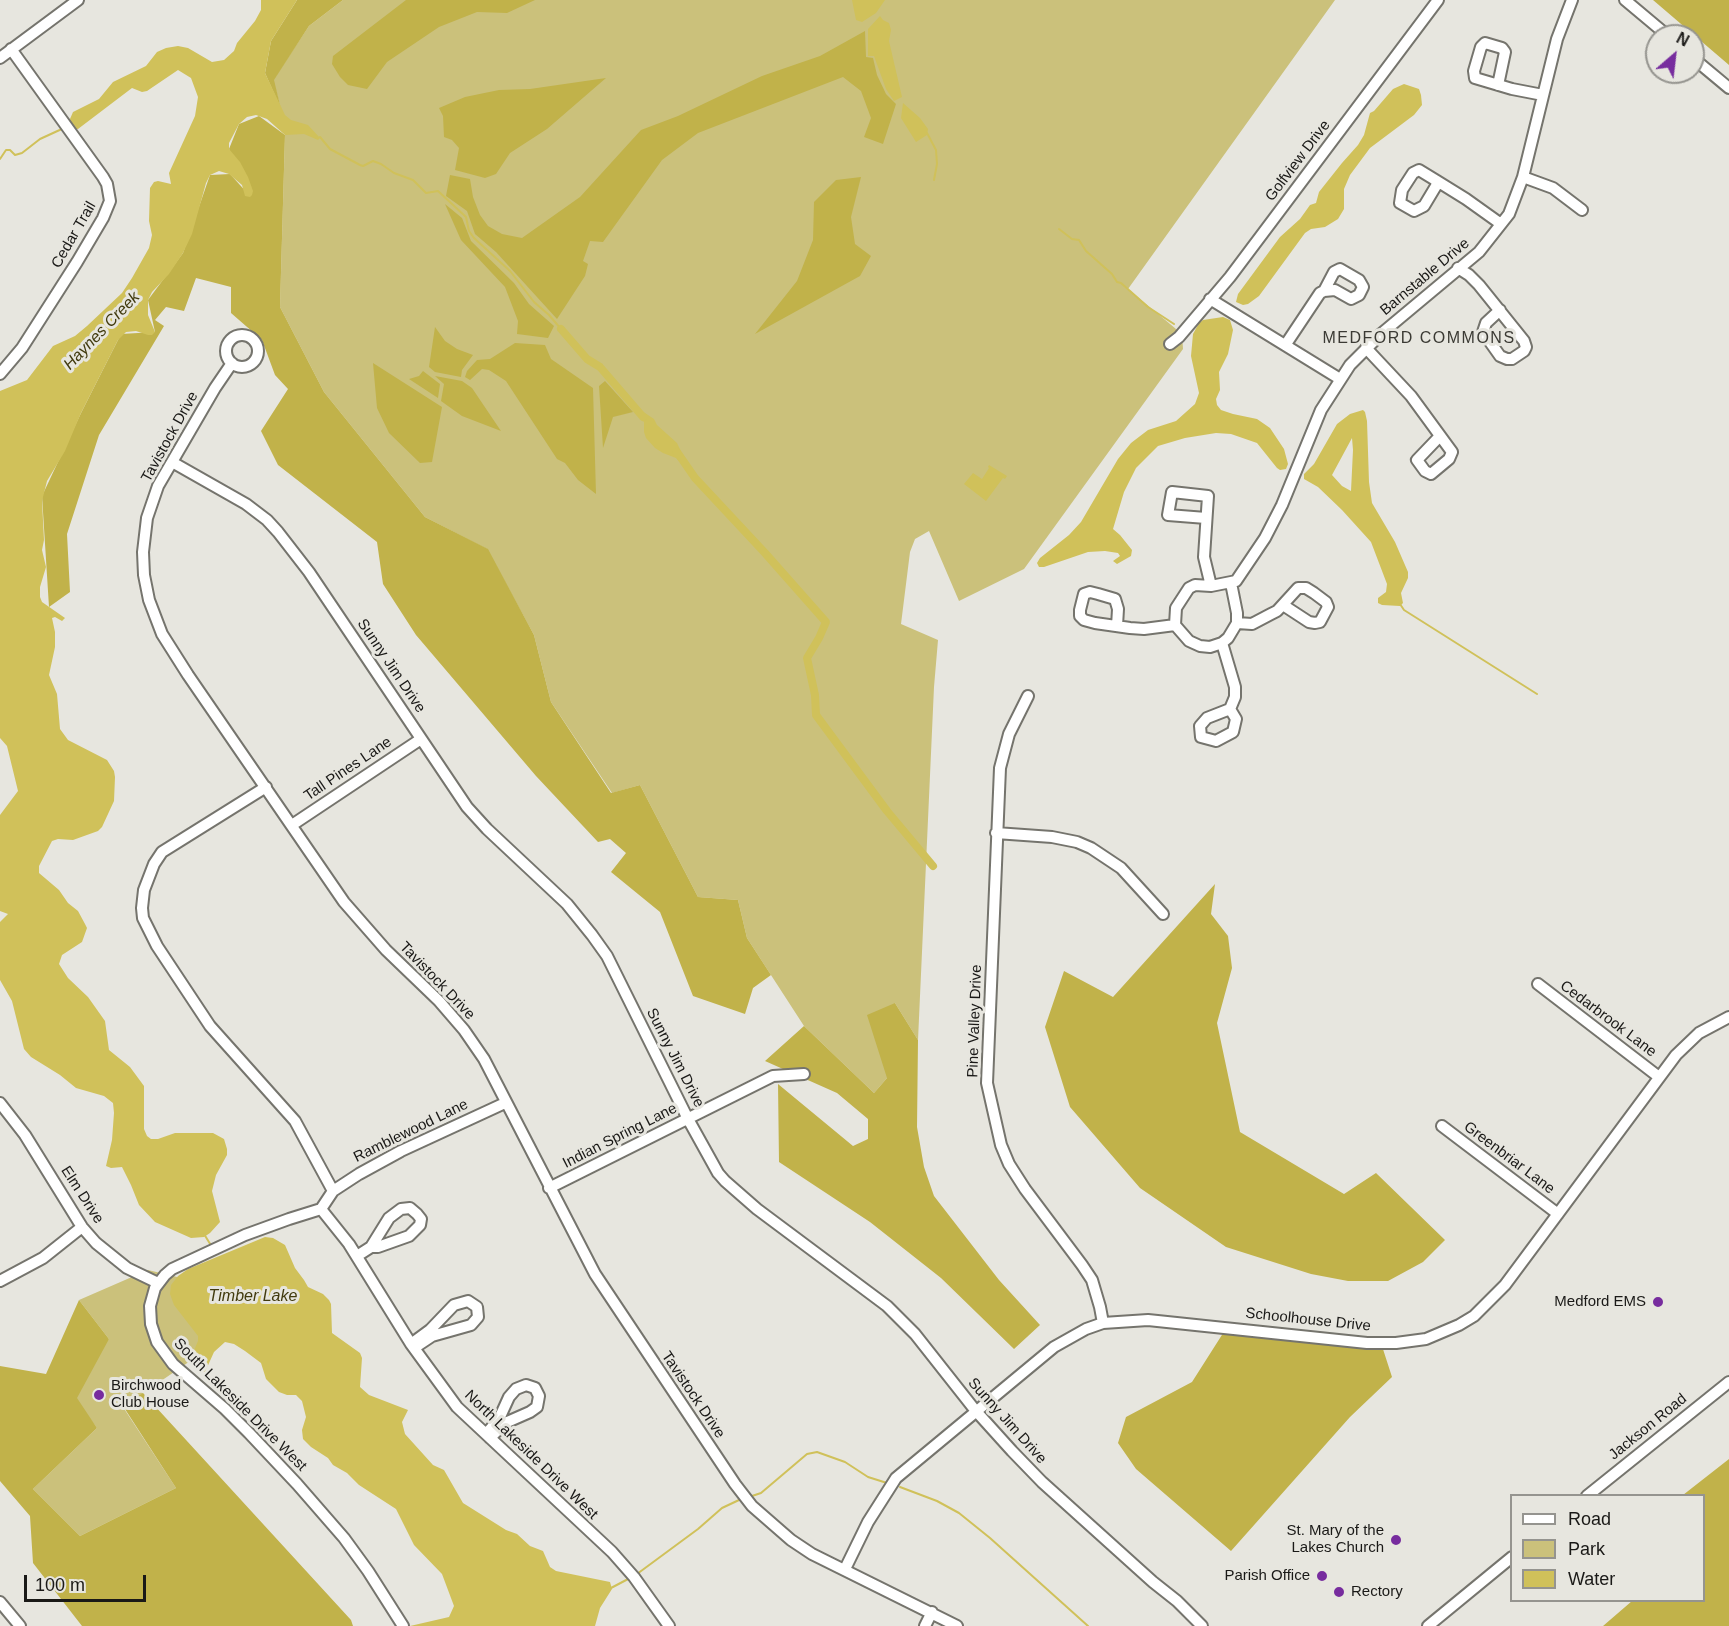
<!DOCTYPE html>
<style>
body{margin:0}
#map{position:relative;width:1729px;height:1626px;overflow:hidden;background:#e7e6df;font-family:Arial,sans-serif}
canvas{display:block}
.legend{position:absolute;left:1510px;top:1494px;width:195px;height:108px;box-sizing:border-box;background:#e7e6df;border:2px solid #95948f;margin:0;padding:8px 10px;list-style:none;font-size:18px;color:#1a1917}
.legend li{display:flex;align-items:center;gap:12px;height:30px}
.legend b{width:30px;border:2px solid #95948f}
.north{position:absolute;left:1645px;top:24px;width:60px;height:60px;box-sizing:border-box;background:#e7e6df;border:2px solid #95948f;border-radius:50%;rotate:28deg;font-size:16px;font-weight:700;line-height:24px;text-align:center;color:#1a1917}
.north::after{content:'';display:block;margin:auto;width:21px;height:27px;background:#772c9e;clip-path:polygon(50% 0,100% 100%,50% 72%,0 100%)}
.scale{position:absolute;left:24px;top:1575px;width:122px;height:27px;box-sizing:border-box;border:3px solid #1a1917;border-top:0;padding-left:8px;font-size:18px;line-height:21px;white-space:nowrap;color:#1a1917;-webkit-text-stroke:4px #e7e6df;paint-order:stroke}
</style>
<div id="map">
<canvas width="1729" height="1626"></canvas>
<ul class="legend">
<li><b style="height:8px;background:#fff"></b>Road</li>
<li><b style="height:16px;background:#cbc17b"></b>Park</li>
<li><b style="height:16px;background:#d0c15a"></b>Water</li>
</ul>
<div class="north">N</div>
<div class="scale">100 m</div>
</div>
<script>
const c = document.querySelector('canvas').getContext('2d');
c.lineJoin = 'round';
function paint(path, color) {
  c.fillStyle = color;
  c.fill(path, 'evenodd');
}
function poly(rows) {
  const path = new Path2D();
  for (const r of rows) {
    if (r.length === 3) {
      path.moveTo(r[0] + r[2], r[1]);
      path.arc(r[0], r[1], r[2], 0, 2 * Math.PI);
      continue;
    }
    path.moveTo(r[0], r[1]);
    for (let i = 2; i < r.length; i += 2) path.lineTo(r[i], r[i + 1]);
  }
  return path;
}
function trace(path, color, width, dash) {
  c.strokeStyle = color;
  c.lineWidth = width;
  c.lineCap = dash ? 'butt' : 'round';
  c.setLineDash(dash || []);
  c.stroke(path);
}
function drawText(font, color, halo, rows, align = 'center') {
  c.font = font + ' Arial,sans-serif';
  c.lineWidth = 6;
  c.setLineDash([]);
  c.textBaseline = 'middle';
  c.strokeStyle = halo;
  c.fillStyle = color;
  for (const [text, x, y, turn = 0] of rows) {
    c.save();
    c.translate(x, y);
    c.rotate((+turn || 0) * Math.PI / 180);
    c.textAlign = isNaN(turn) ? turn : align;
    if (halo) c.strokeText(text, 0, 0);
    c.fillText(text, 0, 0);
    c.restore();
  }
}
paint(poly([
 [343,0,1335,0,1128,289,1182,334,1183,349,1024,569,959,601,929,531,915,539,910,552,901,624,938,640,934,687,918,1040,895,1003,887,1078,874,1093,804,1026,747,938,738,900,698,897,640,785,612,793,551,702,534,635,487,549,425,517,324,392,280,307,285,135,281,109,273,80,309,26],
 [148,1270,198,1282,234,1331,123,1407,176,1488,80,1536,33,1489,97,1428,56,1374,109,1339,79,1300]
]), '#cbc17b');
paint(poly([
 [297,0,343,0,309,26,274,80,281,109,265,73,271,41],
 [406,0,535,0,507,13,477,12,439,27,387,62,367,89,348,85,340,77,332,64,333,56],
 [1653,0,1729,0,1729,65],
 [865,31,866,57,873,58,877,75,886,94,896,104,883,144,864,137,871,118,861,91,843,77,698,133,662,160,603,242,590,241,583,261,588,264,585,276,557,319,496,252,475,234,467,211,446,196,450,175,470,179,473,197,480,215,488,226,502,234,522,238,580,197,641,130,678,116,762,76,820,56],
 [606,78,547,129,510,153,496,174,485,178,455,170,459,148,452,140,444,137,443,116,439,108,465,97,499,90,530,89],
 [259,116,285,135,280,307,324,392,425,517,488,549,534,635,551,702,611,793,640,785,698,897,738,900,747,938,771,975,753,988,745,1014,693,996,660,912,611,872,626,853,610,839,598,842,536,776,416,635,383,584,377,542,278,465,261,431,288,389,275,375,262,340,231,313,231,287,196,278,184,311,166,307,155,320,164,326,99,435,67,534,70,592,49,607,42,496,81,413,121,334,155,332,148,300,183,253,210,175,230,174,249,195,229,149,239,124],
 [861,177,851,217,855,244,871,256,860,276,755,334,797,281,813,240,814,202,836,180],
 [445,204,462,218,471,241,514,283,529,304,554,326,548,338,517,334,518,321,505,287,461,240],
 [435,327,445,341,457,349,473,355,462,370,461,377,435,372,429,367],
 [515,343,545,345,551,359,593,388,596,494,578,480,565,463,557,459,506,381,489,370,482,369,470,380,465,377,467,371,477,360,490,359],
 [373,363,442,407,432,462,420,463,389,433,377,408],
 [423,371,440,384,438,398,409,379,419,376],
 [435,376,462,381,472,388,501,431,462,416,441,401,444,384],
 [605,381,633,412,613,417,603,448,599,386],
 [1215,884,1211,914,1228,936,1232,968,1217,1023,1240,1132,1344,1194,1376,1173,1445,1240,1423,1262,1388,1281,1348,1281,1311,1274,1226,1247,1140,1188,1070,1107,1045,1027,1064,971,1113,997],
 [895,1003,918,1040,917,1127,924,1167,934,1196,999,1280,1040,1325,1014,1349,941,1278,870,1222,779,1162,778,1084,853,1146,868,1139,868,1119,837,1093,765,1061,804,1026,874,1093,887,1078,867,1015],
 [79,1300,109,1339,77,1398,97,1428,33,1489,80,1536,176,1488,123,1406,143,1393,351,1620,353,1626,82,1626,33,1563,30,1516,0,1481,0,1366,46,1374],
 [1227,1327,1381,1343,1392,1377,1350,1417,1231,1551,1136,1469,1118,1443,1126,1417,1192,1382],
 [1729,1459,1729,1626,1603,1626,1632,1601,1704,1600,1704,1496,1683,1495]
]), '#c1b24a');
paint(poly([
 [261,0,297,0,271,41,265,73,285,115,291,120,308,125,320,138,318,140,304,134,285,135,267,119,256,115,247,117,239,124,229,143,229,149,240,162,248,177,253,191,252,195,250,197,245,196,242,185,229,174,219,171,210,175,206,183,192,234,183,253,169,274,152,292,148,300,148,315,155,332,152,335,148,335,136,331,126,332,118,340,81,413,65,451,47,481,42,501,44,540,42,550,46,567,40,587,40,597,42,602,65,618,62,621,55,617,52,618,55,632,55,647,49,675,57,694,60,729,68,740,107,760,114,771,115,777,114,801,102,827,98,831,73,840,58,839,52,841,39,866,39,873,59,890,68,903,78,911,85,924,87,928,82,942,62,955,59,964,68,978,88,997,105,1021,109,1050,130,1067,144,1086,144,1129,147,1136,151,1139,158,1139,175,1133,213,1133,224,1139,227,1149,227,1155,216,1175,212,1191,220,1222,210,1233,204,1237,191,1238,155,1222,139,1205,131,1185,122,1167,111,1168,106,1166,112,1140,114,1113,113,1103,104,1096,76,1088,60,1075,31,1057,24,1049,12,1001,0,980,0,922,8,914,0,911,0,815,18,791,7,746,0,738,0,391,27,380,53,346,75,336,87,326,122,293,132,278,149,248,152,235,149,221,150,188,154,182,158,181,171,184,169,173,195,116,198,97,191,78,178,70,147,91,142,92,132,88,78,129,76,129,71,125,70,119,73,112,99,99,113,82,146,66,157,52,166,48,178,46,188,48,212,62,224,60,234,51,237,43,255,21,261,10],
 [852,0,885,0,876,13,862,22,856,20],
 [880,16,883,20,889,23,891,30,889,41,902,97,894,101,886,89,874,56,868,56,868,29],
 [1404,84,1419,89,1421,95,1422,105,1414,115,1370,148,1350,175,1344,189,1344,209,1338,219,1325,227,1311,229,1305,233,1259,296,1248,304,1243,305,1236,302,1238,294,1280,237,1300,219,1310,205,1316,203,1319,192,1342,163,1358,145,1364,135,1370,113,1374,111,1393,89],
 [903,103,920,118,928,129,927,135,916,142,901,118],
 [1223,317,1230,320,1233,330,1228,354,1219,372,1220,390,1216,399,1217,405,1221,410,1233,414,1257,419,1270,428,1284,449,1288,464,1286,469,1280,470,1277,468,1257,443,1231,434,1216,433,1185,438,1158,446,1136,468,1124,492,1113,529,1120,535,1132,550,1131,556,1117,564,1113,561,1120,556,1118,553,1105,551,1088,552,1044,567,1039,567,1037,563,1040,558,1069,535,1081,522,1118,459,1131,443,1148,430,1176,421,1195,404,1199,393,1191,356,1193,334,1199,323,1203,320],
 [639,409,654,419,657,425,677,443,685,460,681,463,676,458,663,453,655,448,646,438,644,432,644,422,635,413],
 [1363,410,1365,412,1367,421,1369,482,1372,503,1395,542,1408,572,1408,578,1401,593,1403,603,1400,606,1382,605,1378,603,1378,598,1386,592,1387,584,1371,542,1342,510,1318,487,1304,479,1304,474,1314,464,1337,424,1350,414],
 [1352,438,1353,450,1351,491,1342,486,1332,475],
 [989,465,1007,476,1005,479,1003,478,986,501,964,484,973,473,982,479,989,468,988,467],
 [265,1237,273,1238,285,1245,295,1268,304,1280,308,1287,323,1294,329,1300,331,1304,332,1333,360,1353,362,1358,360,1387,369,1395,408,1410,402,1422,405,1434,433,1465,444,1470,463,1503,506,1530,517,1534,530,1546,543,1551,550,1567,556,1571,610,1582,612,1589,600,1608,595,1626,410,1626,449,1617,454,1606,442,1574,414,1545,396,1509,359,1485,347,1473,333,1465,328,1458,311,1447,303,1439,302,1430,306,1417,302,1401,296,1395,287,1395,279,1392,266,1379,261,1363,245,1351,234,1344,225,1342,214,1352,205,1372,200,1372,194,1367,192,1355,198,1341,198,1336,174,1305,170,1294,171,1285,178,1276,188,1269]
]), '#d0c15a');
trace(poly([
 [927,133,936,150,937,164,934,180],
 [320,137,330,149,360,165,363,166,373,161,381,164,394,173,413,180,426,193,438,191,466,217,469,231,474,238,510,271,534,302,549,315,561,329],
 [0,159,6,150,10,150,15,155,22,153,40,139,64,128],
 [1059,229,1072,239,1079,240,1086,251,1112,274,1117,282,1121,283,1148,307,1174,324],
 [1400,604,1404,610,1537,694],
 [204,1234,212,1247],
 [900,1487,937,1501,959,1513,990,1538,1088,1626],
 [752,1496,761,1493,807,1454,817,1452,845,1462,868,1477,887,1483],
 [637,1574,698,1529,722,1508,739,1500],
 [611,1588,630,1578]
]), '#d0c15a', 2);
trace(poly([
 [561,329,587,359,600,367,643,417],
 [677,452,695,478,765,553,826,622,819,638,807,658,815,695,816,715,887,811,933,866]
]), '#d0c15a', 8);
const minor = poly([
 [1625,0,1668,36],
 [0,58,78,0],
 [1693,58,1729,88],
 [1498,85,1505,52,1502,48,1485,43,1481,47,1474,71,1475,78,1512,89,1543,95],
 [1523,177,1553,188,1582,210],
 [1437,181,1436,186,1424,206,1414,211,1400,203,1402,190,1413,173,1419,170,1437,181,1466,199,1501,224],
 [1458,268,1469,275,1479,285,1524,341,1526,347,1524,351,1512,359,1507,359,1500,356,1483,332,1486,323,1500,310],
 [1210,299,1340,379],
 [242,351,16],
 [1170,344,1179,337,1230,277,1438,0],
 [1286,344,1320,293,1324,291,1335,290,1351,299,1359,295,1363,287,1359,280,1340,269,1334,272,1324,291],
 [1366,348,1411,396,1452,452,1449,459,1431,474,1425,471,1417,460,1440,436],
 [232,363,215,388,158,486,147,518,143,552,144,575,149,600,162,634,188,675,344,902,386,950,439,1001,464,1030,484,1059,595,1274,735,1484,752,1506,791,1540,812,1554,957,1626],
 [0,374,22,348,77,262,103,218,110,201,107,184,103,177,11,49],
 [172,462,246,504,267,520,278,532,309,572,467,807,487,829,567,904,592,935,607,956,688,1119,718,1173,725,1181,757,1209,887,1306,915,1334,975,1410,1012,1451,1042,1482,1153,1582,1177,1601,1202,1626],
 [1206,518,1168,515,1172,492,1208,496,1204,557,1211,586],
 [1237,623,1252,624,1271,614,1277,611,1298,588,1306,588,1314,593,1326,602,1328,607,1320,622,1315,623,1309,622,1283,605],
 [1175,625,1176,608,1189,588,1195,585,1211,586,1236,581,1265,538,1282,505,1321,410,1350,365,1382,333,1479,252,1509,214,1523,177,1557,39,1572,0],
 [1117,626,1118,609,1115,599,1098,594,1090,592,1084,594,1080,610,1080,616,1084,620,1095,623,1130,628,1144,629,1175,625,1189,641,1200,646,1210,647,1222,643,1228,638,1237,623,1237,613,1231,583],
 [1222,643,1235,687,1235,697,1230,709],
 [1028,696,1009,734,1000,768,987,1083,1001,1145,1009,1164,1025,1189,1082,1265,1092,1280,1100,1307,1103,1323],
 [1230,709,1236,719,1233,732,1216,741,1201,737,1200,726,1207,718,1230,709],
 [266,787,162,852,154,864,144,890,142,908,143,918,157,946,210,1026,295,1121,333,1191],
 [292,825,421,739],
 [996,833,1052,837,1077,842,1091,848,1121,868,1163,914],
 [1538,984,1659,1077],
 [0,1103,25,1135,82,1227,96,1243,127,1268,158,1283],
 [1442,1126,1558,1214],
 [549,1188,773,1076,804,1074],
 [321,1209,289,1219,245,1235,172,1269,165,1275,155,1288,150,1306,151,1324,157,1342,173,1364,225,1409,249,1433,297,1484,344,1538,368,1571,403,1626],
 [321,1209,349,1244,411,1344,457,1407,612,1552,634,1577,669,1626],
 [321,1209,333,1191,359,1174,401,1151,505,1103],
 [357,1256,371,1247,378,1247,409,1236,420,1225,421,1219,417,1214,410,1208,401,1209,389,1218,371,1247],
 [0,1281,43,1258,82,1227],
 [411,1344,430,1330,454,1305,468,1301,477,1307,478,1317,471,1325,432,1336,414,1348],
 [486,1434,499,1419,509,1397,516,1389,526,1385,535,1388,539,1396,537,1407,530,1412,505,1423,490,1438],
 [1587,1496,1729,1382],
 [845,1569,868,1522,896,1478,1054,1347,1086,1329,1103,1323,1148,1320,1367,1343,1396,1343,1426,1339,1459,1325,1474,1316,1505,1285,1676,1055,1699,1033,1729,1017],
 [0,1602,20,1626],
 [925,1626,932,1612],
 [1428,1626,1512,1557]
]);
trace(minor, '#75746d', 14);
trace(minor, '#fff', 10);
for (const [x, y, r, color] of [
 [1658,1302,6,"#772c9e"],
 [99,1395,6,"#772c9e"],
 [1396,1540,6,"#772c9e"],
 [1322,1576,6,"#772c9e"],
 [1339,1592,6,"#772c9e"]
]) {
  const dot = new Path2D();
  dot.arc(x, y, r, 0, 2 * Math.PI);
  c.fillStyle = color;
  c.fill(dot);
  trace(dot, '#e7e6df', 2);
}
drawText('15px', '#1a1917', '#e7e6df', [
 ["Golfview Drive",1298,161,-53],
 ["Cedar Trail",74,235,-60],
 ["Barnstable Drive",1425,277,-40],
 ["Tavistock Drive",170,437,-61],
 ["Sunny Jim Drive",391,666,56],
 ["Tall Pines Lane",348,769,-34],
 ["Tavistock Drive",437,981,46],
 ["Cedarbrook Lane",1608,1019,37],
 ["Pine Valley Drive",975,1021,-88],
 ["Sunny Jim Drive",675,1058,63],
 ["Ramblewood Lane",411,1131,-26],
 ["Indian Spring Lane",620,1136,-27],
 ["Greenbriar Lane",1509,1158,37],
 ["Elm Drive",82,1195,57],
 ["Schoolhouse Drive",1308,1320,6],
 ["Tavistock Drive",693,1395,56],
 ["South Lakeside Drive West",240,1405,45],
 ["Sunny Jim Drive",1007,1421,48],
 ["Jackson Road",1648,1427,-39],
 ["North Lakeside Drive West",531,1455,44]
]);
drawText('15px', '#1a1917', '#e7e6df', [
 ["Medford EMS",1646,1302],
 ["Birchwood",111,1386,"left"],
 ["Club House",111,1403,"left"],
 ["St. Mary of the",1384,1531],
 ["Lakes Church",1384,1548],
 ["Parish Office",1310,1576],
 ["Rectory",1351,1592,"left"]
], 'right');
drawText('italic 16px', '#413a0e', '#e7e6df', [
 ["Haynes Creek",102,331,-46],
 ["Timber Lake",253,1297]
]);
c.letterSpacing = '1.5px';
drawText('16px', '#3b3a34', '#e7e6df', [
 ["MEDFORD COMMONS",1419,339]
]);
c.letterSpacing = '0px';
</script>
